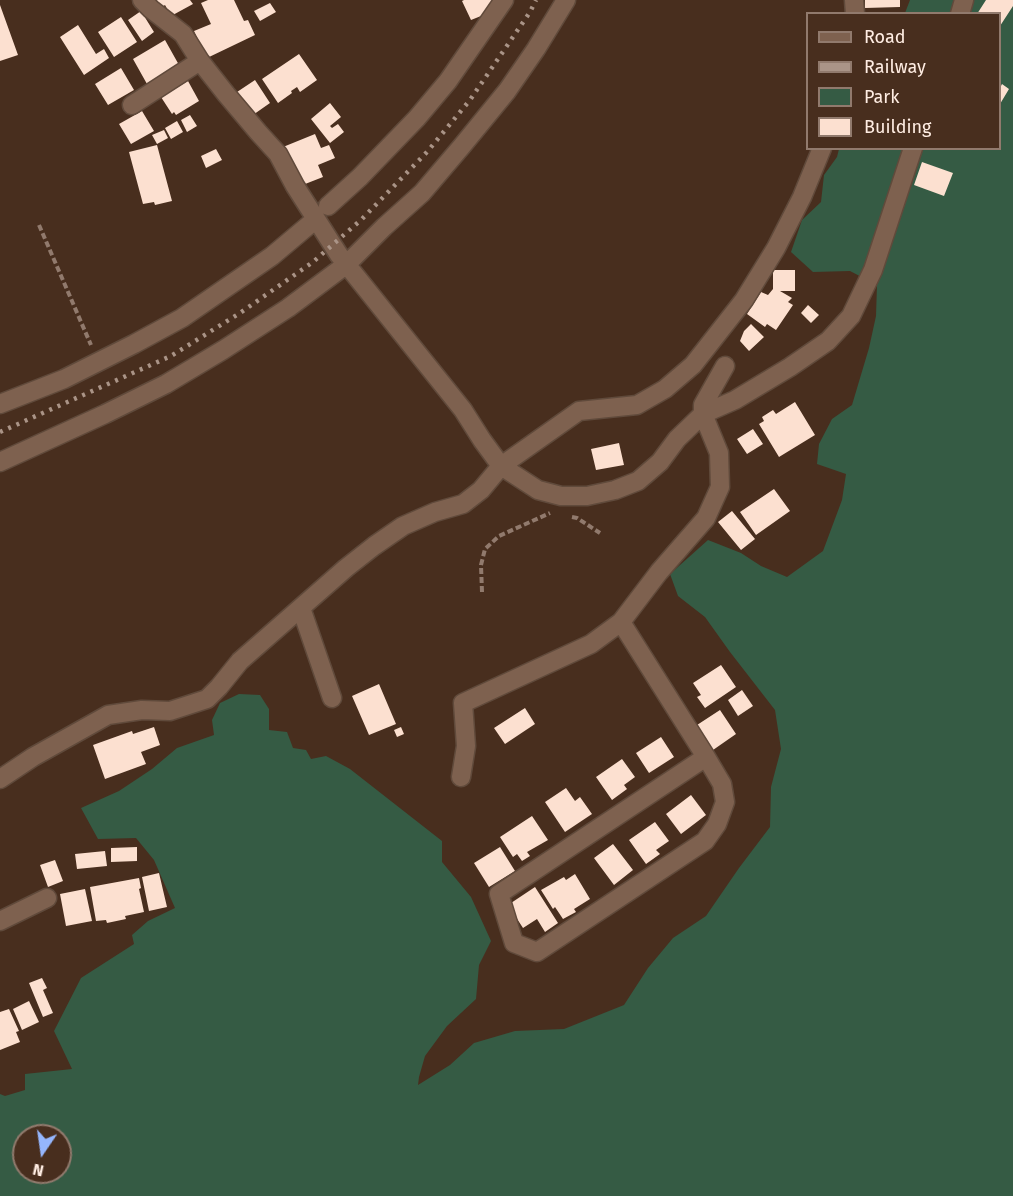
<!DOCTYPE html>
<style>
body{margin:0}
#map{position:relative;width:1013px;height:1196px;overflow:hidden;background:#482e1e;font-family:"Fira Sans",sans-serif}
canvas{display:block}
.legend{position:absolute;left:806px;top:12px;width:195px;height:138px;box-sizing:border-box;background:#482e1e;border:2px solid #917a6d;margin:0;padding:8px 10px;list-style:none;font-size:18px;color:#ffede3}
.legend li{display:flex;align-items:center;gap:12px;height:30px}
.legend b{width:30px;border:2px solid #917a6d}
.north{position:absolute;left:12px;top:1124px;width:60px;height:60px;box-sizing:border-box;background:#482e1e;border:2px solid #917a6d;border-radius:50%;rotate:193deg;font-size:16px;font-weight:700;line-height:24px;text-align:center;color:#ffede3}
.north::after{content:'';display:block;margin:auto;width:21px;height:27px;background:#95b6fd;clip-path:polygon(50% 0,100% 100%,50% 72%,0 100%)}
</style>
<div id="map">
<canvas width="1013" height="1196"></canvas>
<ul class="legend">
<li><b style="height:8px;background:#7e614f"></b>Road</li>
<li><b style="height:8px;background:#aa9487"></b>Railway</li>
<li><b style="height:16px;background:#355b44"></b>Park</li>
<li><b style="height:16px;background:#fce0d0"></b>Building</li>
</ul>
<div class="north">N</div>
</div>
<script>
const c = document.querySelector('canvas').getContext('2d');
c.lineJoin = 'round';
function paint(path, color) {
  c.fillStyle = color;
  c.fill(path, 'evenodd');
}
function poly(rows) {
  const path = new Path2D();
  for (const r of rows) {
    path.moveTo(r[0], r[1]);
    for (let i = 2; i < r.length; i += 2) path.lineTo(r[i], r[i + 1]);
  }
  return path;
}
function trace(path, color, width, dash) {
  c.strokeStyle = color;
  c.lineWidth = width;
  c.lineCap = dash ? 'butt' : 'round';
  c.setLineDash(dash || []);
  c.stroke(path);
}
paint(poly([
 [910,0,1013,0,1013,1196,0,1196,0,1094,5,1096,25,1090,25,1074,72,1069,54,1031,81,978,134,944,132,935,148,921,175,908,154,860,136,838,98,839,81,808,119,791,152,769,177,748,214,735,212,720,220,703,239,694,260,695,269,709,269,730,287,732,293,748,306,750,311,759,326,756,350,769,442,841,442,862,471,897,491,941,479,965,476,999,447,1026,425,1056,419,1077,418,1085,450,1065,474,1043,515,1031,564,1029,624,1005,648,968,673,938,706,916,739,868,770,827,771,787,781,749,775,710,730,652,705,617,678,596,670,574,708,540,741,553,761,566,787,577,823,551,842,500,846,474,817,464,819,444,832,419,852,405,869,348,876,316,877,285,850,271,813,272,791,252,802,220,821,202,824,175,837,157,839,149,1000,148,1000,14,905,13],
 [24,1136,60,1136,60,1172,24,1172]
]), '#355b44');
paint(poly([
 [154,0,190,0,193,4,171,16,165,5,159,9],
 [208,0,234,0,244,21,248,20,255,35,207,58,194,31,211,24,201,3],
 [464,0,495,0,482,19,481,16,471,20,462,1],
 [865,0,900,0,900,7,865,8],
 [986,0,1013,0,1013,6,1000,26,1000,14,977,14],
 [270,3,276,12,260,21,254,11],
 [0,5,18,55,0,61],
 [141,11,154,32,142,41,128,20],
 [121,17,137,42,114,57,98,32],
 [78,25,96,54,104,49,109,58,84,75,60,37],
 [165,40,179,65,147,84,133,59],
 [299,54,317,80,300,92,297,87,291,91,292,93,278,103,262,79],
 [121,68,134,90,108,105,95,84],
 [255,80,270,103,250,117,234,94],
 [188,81,199,101,176,115,174,112,172,114,161,97],
 [1002,84,1009,89,1000,104,1000,88],
 [330,103,341,117,330,126,332,128,338,124,344,132,330,143,311,119],
 [142,111,154,131,131,144,119,124],
 [190,115,197,126,187,132,181,120],
 [177,121,183,132,171,139,165,128],
 [164,130,168,138,157,144,152,135],
 [315,134,321,148,329,145,335,158,318,165,323,177,300,186,283,147],
 [157,145,172,201,155,205,154,202,143,204,129,152],
 [216,149,222,160,206,168,201,156],
 [922,162,953,173,944,196,914,185],
 [773,270,795,270,795,291,780,291,792,298,788,302,793,305,776,330,767,324,765,327,747,314,761,292,768,295,773,289],
 [808,305,819,315,811,323,801,313],
 [751,324,764,337,749,351,740,341,744,331],
 [795,402,815,435,779,457,759,424,764,421,762,417,773,410,776,414],
 [753,429,763,444,747,454,737,439],
 [619,443,624,465,596,470,591,449],
 [774,489,790,511,756,535,740,512],
 [732,511,755,539,741,550,718,522],
 [721,665,736,687,705,708,697,697,701,695,693,683],
 [379,684,396,724,369,735,352,696],
 [742,690,753,706,738,716,728,700],
 [525,708,535,724,505,744,494,728],
 [720,710,736,734,713,750,697,725],
 [154,727,160,745,141,752,146,764,105,779,93,745,132,731,133,734],
 [401,727,404,734,397,737,394,730],
 [661,737,674,757,649,773,636,753],
 [622,759,635,777,624,785,627,789,612,800,596,777],
 [566,788,575,801,580,797,592,814,565,832,545,802],
 [691,795,706,815,681,834,666,814],
 [532,816,548,840,527,852,530,856,522,861,517,854,513,857,500,837],
 [655,822,669,841,656,850,660,854,646,864,629,840],
 [613,844,633,870,614,885,594,858],
 [137,847,137,861,111,862,111,848],
 [500,847,515,871,489,887,474,863],
 [105,851,107,866,77,869,75,854],
 [55,860,63,881,48,887,40,865],
 [159,873,167,907,149,911,142,877],
 [575,874,590,899,574,909,576,912,563,919,555,907,553,909,541,890,564,877,566,880],
 [139,878,141,888,139,889,144,912,125,916,126,919,107,923,106,920,96,921,90,887],
 [535,887,558,923,545,932,537,919,523,928,508,905],
 [85,889,92,921,66,926,60,894],
 [42,978,47,988,43,990,53,1013,43,1017,29,983],
 [29,1001,39,1022,22,1030,13,1009],
 [9,1009,19,1031,16,1032,20,1042,0,1050,0,1012]
]), '#fce0d0');
const minor = poly([
 [142,0,151,9,183,34,200,61,226,94,258,132,278,154,295,186,339,255,463,410,482,440,501,466,538,490,561,496,587,496,615,490,638,481,660,462,677,439,703,414,735,400,790,367,828,341,851,316,873,270,913,148],
 [854,0,855,14],
 [960,14,964,0],
 [132,105,200,61],
 [328,206,360,177,417,118,448,81,504,0],
 [0,404,64,379,134,344,182,318,272,256,316,219],
 [0,462,105,414,166,384,223,350,288,308,347,264,384,227,422,193,462,146,507,91,536,49,566,0],
 [301,608,332,698],
 [621,622,706,757,722,784,725,802,717,824,705,841,537,952,514,943,499,894,706,757],
 [461,777,466,746,463,703,591,644,621,622,659,572,706,518,720,487,719,453,703,414,703,405,725,366],
 [0,779,33,757,108,715,142,710,170,711,207,699,219,687,240,661,346,568,374,546,403,526,435,512,463,504,481,490,501,466,579,411,637,405,665,389,693,365,744,300,776,248,802,197,822,148],
 [0,921,47,898]
]);
trace(minor, '#604a3b', 21);
trace(poly([
 [39,225,91,345],
 [572,517,577,518,600,533],
 [482,592,481,565,485,549,499,536,550,513]
]), '#917a6d', 4, [6, 3]);
trace(minor, '#7e614f', 18);
trace(poly([
 [0,432,171,356,240,313,313,262,362,219,427,152,470,100,530,12,536,0]
]), '#aa9487', 4.5, [3, 6]);
</script>
